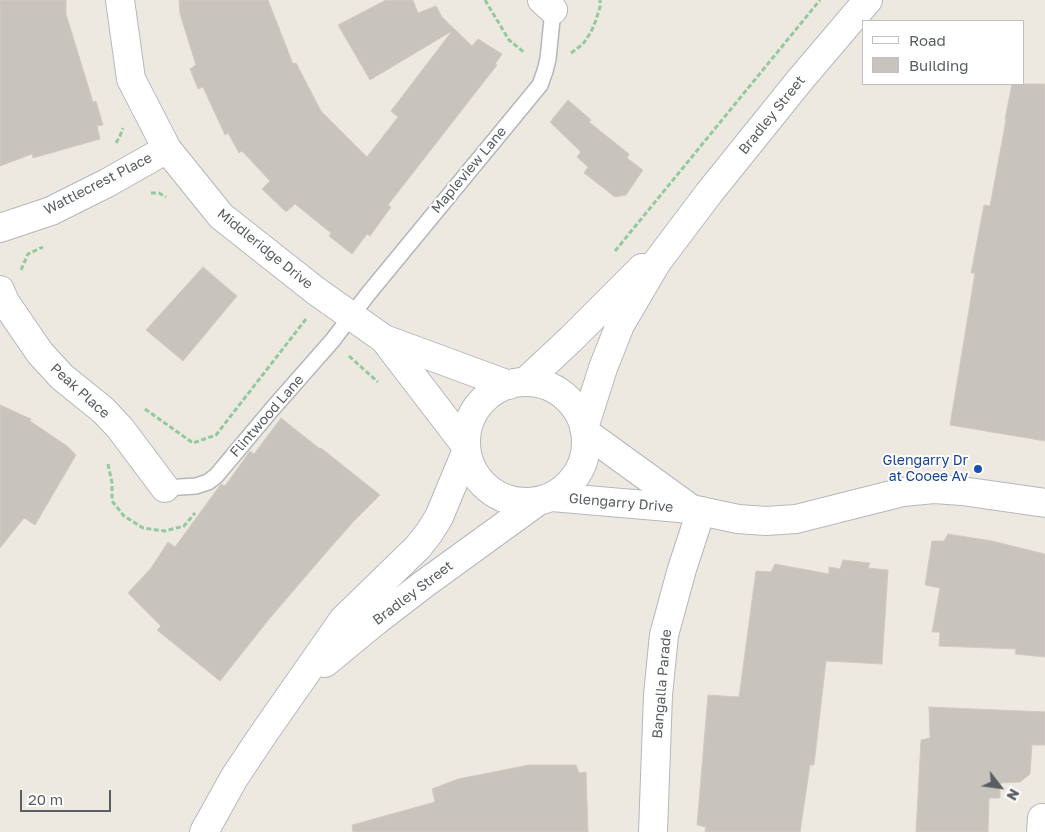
<!DOCTYPE html>
<style>
body{margin:0}
#map{position:relative;width:1045px;height:832px;overflow:hidden;background:#ede9e0;font-family:"Golos Text",sans-serif}
canvas{display:block}
.legend{position:absolute;left:862px;top:20px;width:162px;height:65px;box-sizing:border-box;background:#fff;border:1px solid #bdbfc0;margin:0;padding:6px 9px;list-style:none;font-size:15px;color:#595e62}
.legend li{display:flex;align-items:center;gap:10px;height:25px}
.legend b{width:25px;border:1px solid #bdbfc0}
.north{position:absolute;left:975px;top:762px;width:50px;height:50px;-webkit-text-stroke:4px #fff;paint-order:stroke;rotate:120deg;font-size:14px;font-weight:700;line-height:20px;text-align:center;color:#595e62}
.north::after{content:'';display:block;margin:auto;width:18px;height:22px;background:#595e62;clip-path:polygon(50% 0,100% 100%,50% 72%,0 100%)}
.scale{position:absolute;left:20px;top:790px;width:91px;height:22px;box-sizing:border-box;border:2px solid #595e62;border-top:0;padding-left:6px;font-size:15px;line-height:18px;white-space:nowrap;color:#595e62;-webkit-text-stroke:4px #fff;paint-order:stroke}
</style>
<div id="map">
<canvas width="1045" height="832"></canvas>
<ul class="legend">
<li><b style="height:6px;background:#fff"></b>Road</li>
<li><b style="height:14px;background:#c8c4bd"></b>Building</li>
</ul>
<div class="north">N</div>
<div class="scale">20 m</div>
</div>
<script>
const c = document.querySelector('canvas').getContext('2d');
c.lineJoin = 'round';
function paint(path, color) {
  c.fillStyle = color;
  c.fill(path, 'evenodd');
}
function poly(rows) {
  const path = new Path2D();
  for (const r of rows) {
    if (r.length === 3) {
      path.moveTo(r[0] + r[2], r[1]);
      path.arc(r[0], r[1], r[2], 0, 2 * Math.PI);
      continue;
    }
    path.moveTo(r[0], r[1]);
    for (let i = 2; i < r.length; i += 2) path.lineTo(r[i], r[i + 1]);
  }
  return path;
}
function trace(path, color, width, dash) {
  c.strokeStyle = color;
  c.lineWidth = width;
  c.lineCap = dash ? 'butt' : 'round';
  c.setLineDash(dash || []);
  c.stroke(path);
}
function drawText(font, color, halo, rows, align = 'center') {
  c.font = font + ' "Golos Text",sans-serif';
  c.lineWidth = 4;
  c.setLineDash([]);
  c.textBaseline = 'middle';
  c.strokeStyle = halo;
  c.fillStyle = color;
  for (const [text, x, y, turn = 0] of rows) {
    c.save();
    c.translate(x, y);
    c.rotate((+turn || 0) * Math.PI / 180);
    c.textAlign = isNaN(turn) ? turn : align;
    if (halo) c.strokeText(text, 0, 0);
    c.fillText(text, 0, 0);
    c.restore();
  }
}
const building = poly([
 [0,0,66,0,66,14,93,102,96,101,103,125,97,126,100,139,33,158,32,154,0,166,0,0],
 [179,0,268,0,293,64,296,63,321,111,367,157,398,117,391,111,452,31,370,80,338,25,386,0,413,0,418,13,436,6,442,17,472,46,478,39,502,54,495,64,497,65,388,205,391,207,370,236,367,234,352,254,329,236,331,233,295,204,286,212,262,189,270,181,242,151,239,153,228,133,225,135,203,87,198,89,190,69,196,65,180,14,179,0],
 [1012,84,1045,84,1045,441,950,425,975,273,971,273,984,205,990,206,1006,120,1005,119,1012,84],
 [568,100,591,120,589,122,629,154,627,158,643,170,626,195,615,197,584,173,588,167,577,157,581,152,550,122,568,100],
 [203,267,237,296,183,361,146,330,203,267],
 [0,405,31,419,30,421,67,446,76,455,35,525,24,518,0,548,0,405],
 [281,418,320,449,321,448,380,495,353,522,324,555,270,618,220,681,157,630,161,626,128,593,151,568,168,542,175,547,221,484,225,486,250,451,254,454,281,418],
 [948,534,992,541,1045,554,1045,657,1015,654,1016,649,939,646,940,632,932,632,940,588,925,585,932,541,944,541,948,534],
 [843,560,870,563,868,568,888,570,882,664,826,661,814,765,810,765,800,832,705,832,706,827,697,825,708,695,739,697,756,571,771,572,775,564,829,574,829,567,840,569,843,560],
 [929,707,1045,712,1045,745,1032,745,1030,774,1020,782,1000,783,1000,798,989,798,988,832,916,832,921,740,930,738,929,707],
 [529,765,576,765,579,773,586,772,588,832,353,832,352,825,435,802,432,789,458,779,529,765]
]);
paint(building, '#c8c4bd');
trace(building, '#d2cabe', 1);
const lane = poly([
 [165,488,196,486,208,482,216,476,273,408,332,341,368,294,540,85,545,71,548,59,553,10]
]);
const street = poly([
 [120,0,131,79,167,149,221,216,316,291,384,339,509,385],
 [542,0,553,10],
 [0,228,51,211,107,183,167,149],
 [0,290,5,302,40,353,62,377,103,410,120,428,165,488],
 [384,339,466,446],
 [653,832,658,695,664,635,682,569,701,511],
 [1041,832,1042,818]
]);
const secondary = poly([
 [525,382,571,339,642,268],
 [526,442,60],
 [584,428,603,368,620,325,657,262,709,193,800,80,868,0],
 [585,432,690,508],
 [552,497,691,509,738,519,766,521,796,519,903,492,934,489,962,491,1045,503],
 [325,663,376,621,424,584,537,502],
 [204,832,234,778,264,733,343,620,418,547,429,533,439,517,466,452]
]);
trace(lane, '#b3b7bc', 18);
trace(street, '#b3b7bc', 30);
trace(secondary, '#b4b9be', 30);
trace(poly([
 [485,0,509,40,525,53],
 [571,53,583,44,591,32,596,20,600,7,600,0],
 [116,143,120,136,123,128],
 [151,193,159,193,166,197],
 [615,251,820,0],
 [21,270,28,254,43,247],
 [349,356,378,382],
 [145,409,193,443,216,435,306,319],
 [108,464,112,483,112,501,124,516,143,528,165,531,184,526,195,513]
]), '#93c99e', 3, [5, 2.5]);
trace(lane, '#fff', 15);
trace(street, '#fff', 28);
trace(secondary, '#fff', 28);
for (const [x, y, r, color] of [
 [978,469,5,"#1a4fb4"]
]) {
  const dot = new Path2D();
  dot.arc(x, y, r, 0, 2 * Math.PI);
  c.fillStyle = color;
  c.fill(dot);
  trace(dot, '#fff', 2);
}
drawText('14px', '#595e62', '#fff', [
 ["Bradley Street",772,115,-51],
 ["Mapleview Lane",469,170,-50],
 ["Wattlecrest Place",98,184,-27],
 ["Middleridge Drive",265,249,39],
 ["Peak Place",80,391,42],
 ["Flintwood Lane",267,416,-49],
 ["Glengarry Drive",621,503,5],
 ["Bradley Street",413,593,-37],
 ["Bangalla Parade",662,684,-85]
]);
drawText('14px', '#164399', '#fff', [
 ["Glengarry Dr",968,461],
 ["at Cooee Av",968,477]
], 'right');
</script>
